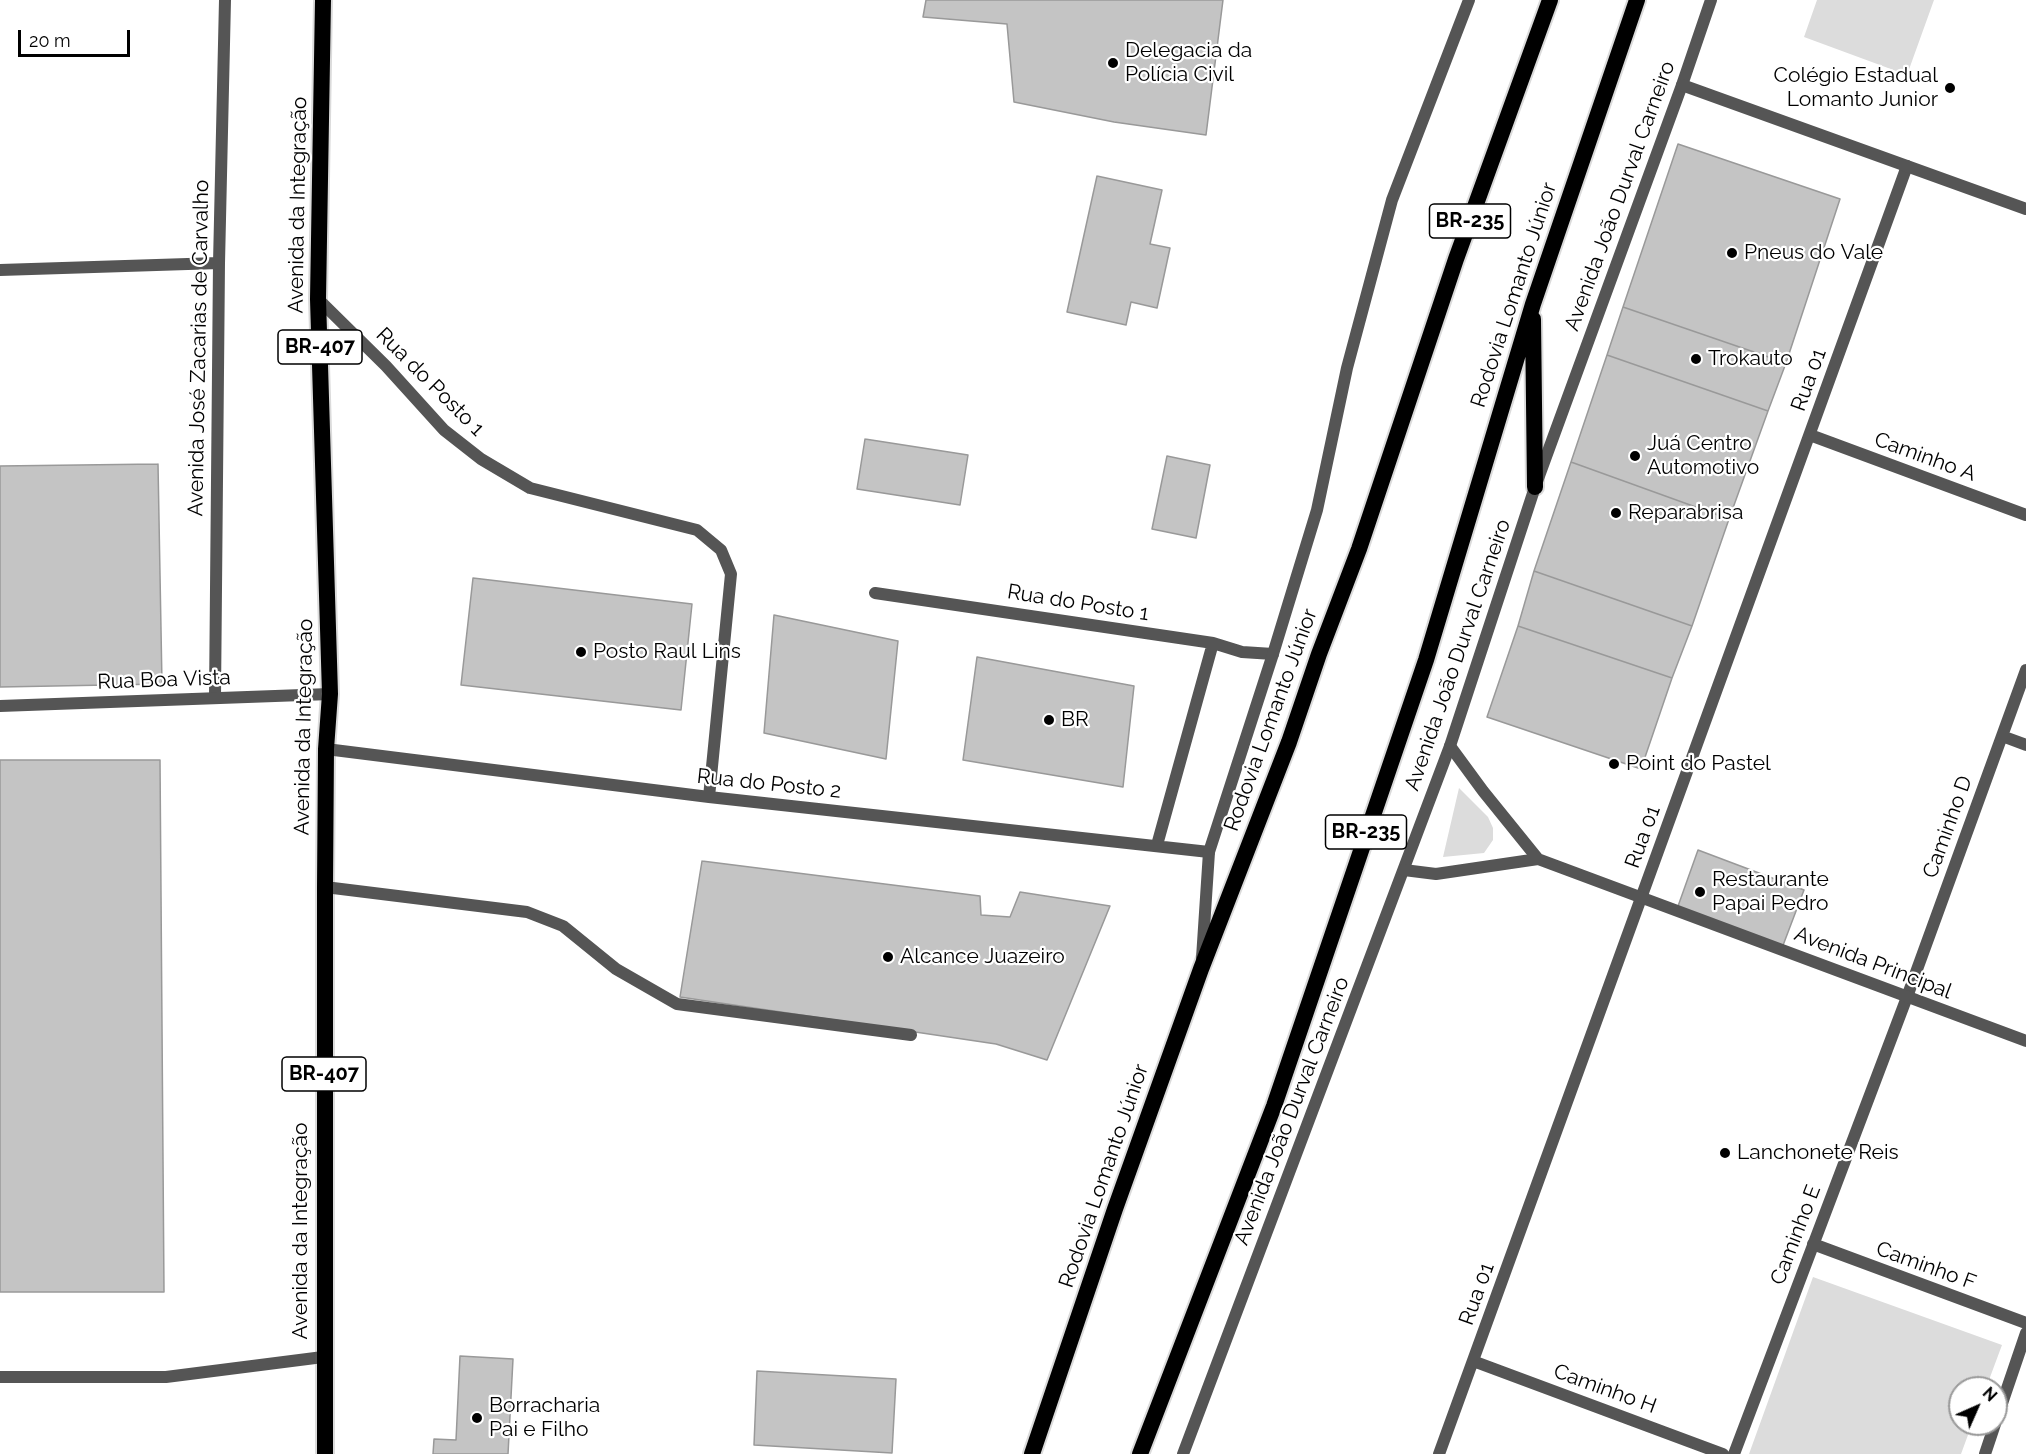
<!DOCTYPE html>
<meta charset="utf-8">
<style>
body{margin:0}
#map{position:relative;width:2026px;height:1454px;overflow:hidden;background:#fff;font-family:Raleway,sans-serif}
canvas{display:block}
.north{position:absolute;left:1948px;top:1376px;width:60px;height:60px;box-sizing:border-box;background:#fff;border:2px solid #999;border-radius:50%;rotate:45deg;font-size:16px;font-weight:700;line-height:24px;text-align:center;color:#000}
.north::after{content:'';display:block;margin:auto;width:21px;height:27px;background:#000;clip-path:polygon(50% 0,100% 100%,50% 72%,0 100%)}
.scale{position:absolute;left:18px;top:30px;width:112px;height:27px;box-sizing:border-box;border:3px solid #000;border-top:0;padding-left:8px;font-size:18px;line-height:21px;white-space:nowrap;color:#000;-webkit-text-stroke:4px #fff;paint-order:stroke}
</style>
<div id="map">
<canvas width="2026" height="1454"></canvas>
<div class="north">N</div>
<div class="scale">20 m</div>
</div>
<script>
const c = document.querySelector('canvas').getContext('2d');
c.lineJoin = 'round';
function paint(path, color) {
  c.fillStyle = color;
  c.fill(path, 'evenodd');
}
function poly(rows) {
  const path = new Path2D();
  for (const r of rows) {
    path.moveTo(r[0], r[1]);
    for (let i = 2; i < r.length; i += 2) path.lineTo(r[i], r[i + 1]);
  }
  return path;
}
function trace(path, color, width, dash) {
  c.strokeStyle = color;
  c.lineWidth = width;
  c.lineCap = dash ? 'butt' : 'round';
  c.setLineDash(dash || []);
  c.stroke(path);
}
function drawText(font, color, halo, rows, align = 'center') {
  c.font = font + ' Raleway,sans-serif';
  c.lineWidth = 4.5;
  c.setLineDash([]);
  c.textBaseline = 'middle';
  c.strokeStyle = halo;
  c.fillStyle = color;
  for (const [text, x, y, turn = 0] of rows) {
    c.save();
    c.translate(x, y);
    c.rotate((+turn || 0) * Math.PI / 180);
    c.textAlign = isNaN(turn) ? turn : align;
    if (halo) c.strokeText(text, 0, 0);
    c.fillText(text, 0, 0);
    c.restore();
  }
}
paint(poly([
 [1817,0,1934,0,1907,75,1804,37],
 [1459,788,1488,817,1493,828,1493,840,1484,853,1443,857],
 [1813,1277,2002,1345,1986,1388,1960,1388,1960,1424,1972,1424,1961,1454,1749,1454]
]), '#dcdcdc');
const building = poly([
 [926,0,1223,0,1206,135,1114,122,1014,102,1007,24,923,17,926,0],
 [1678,144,1840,199,1786,363,1623,307,1678,144],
 [1097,176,1162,190,1150,244,1170,248,1157,308,1131,302,1126,325,1067,312,1097,176],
 [1623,307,1786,363,1768,411,1607,355,1623,307],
 [1607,355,1768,411,1729,519,1571,462,1607,355],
 [865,439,968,455,960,505,857,489,865,439],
 [1167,456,1210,465,1196,538,1152,529,1167,456],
 [1571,462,1729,519,1692,626,1534,571,1571,462],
 [158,464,162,684,0,687,0,466,158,464],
 [1534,571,1692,626,1672,678,1518,626,1534,571],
 [473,578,692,604,681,710,461,685,473,578],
 [774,615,898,641,886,759,764,733,774,615],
 [1518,626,1672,678,1641,769,1487,717,1518,626],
 [977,657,1134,686,1123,787,963,760,977,657],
 [0,760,160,760,164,1292,0,1292,0,760],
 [1698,850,1804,890,1782,948,1677,909,1698,850],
 [702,861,980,896,981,915,1010,917,1020,892,1110,906,1047,1060,996,1044,680,997,702,861],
 [460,1356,513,1359,508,1454,433,1454,434,1439,456,1440,460,1356],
 [757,1371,896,1379,892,1453,754,1445,757,1371]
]);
paint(building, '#c4c4c4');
trace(building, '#999', 1.5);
const trunk = poly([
 [323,0,318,299,330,694,326,749,325,887,325,1454],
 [1533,319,1535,487],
 [1032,1454,1115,1209,1201,969,1289,742,1319,654,1359,549,1456,259,1550,0],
 [1140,1454,1274,1106,1426,660,1533,304,1637,0]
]);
trace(trunk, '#dbdbdb', 20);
trace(poly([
 [318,299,386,366,444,430,481,459,530,488,697,530,721,550,731,574,709,797],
 [875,593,1213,643,1242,652,1273,654],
 [326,749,709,797,1209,852],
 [1157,845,1213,643],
 [325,887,527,912,563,926,616,969,677,1004,911,1035],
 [0,1377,166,1377,323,1357]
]), '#555', 12);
trace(poly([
 [0,270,219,263],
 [1810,435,2026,515],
 [215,697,219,263,225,0],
 [2002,736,2026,745],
 [1202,958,1209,852,1273,654,1317,510,1347,368,1392,200,1469,0],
 [1813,1244,2026,1323],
 [1473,1361,1723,1454],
 [1996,1421,2026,1333],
 [1183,1454,1450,746,1535,487,1682,85,1711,0],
 [1439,1454,1907,166],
 [1734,1454,1907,997,2026,670],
 [1985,1454,1995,1424]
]), '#555', 12);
trace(poly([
 [1682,85,2026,209],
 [0,706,330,694],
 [1450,746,1483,791,1538,859,2026,1041],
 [1404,870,1436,874,1538,859]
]), '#555', 12);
trace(trunk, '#000', 16);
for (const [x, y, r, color] of [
 [1113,63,6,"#000"],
 [1950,88,6,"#000"],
 [1732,253,6,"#000"],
 [1696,359,6,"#000"],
 [1635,456,6,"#000"],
 [1616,513,6,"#000"],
 [581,652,6,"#000"],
 [1049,720,6,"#000"],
 [1614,764,6,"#000"],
 [1700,892,6,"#000"],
 [888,957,6,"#000"],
 [1725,1153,6,"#000"],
 [477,1418,6,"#000"]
]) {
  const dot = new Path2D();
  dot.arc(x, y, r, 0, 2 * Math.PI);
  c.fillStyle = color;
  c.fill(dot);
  trace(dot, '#fff', 2);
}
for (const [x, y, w] of [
 [1470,221,81],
 [320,347,84],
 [1366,832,81],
 [324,1074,84]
]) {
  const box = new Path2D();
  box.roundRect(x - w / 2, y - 17, w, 34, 4.5);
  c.fillStyle = '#fff';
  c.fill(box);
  trace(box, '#000', 1.5);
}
drawText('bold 20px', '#000', null, [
 ["BR-235",1470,221],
 ["BR-407",320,347],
 ["BR-235",1366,832],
 ["BR-407",324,1074]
]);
drawText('21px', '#000', '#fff', [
 ["Delegacia da",1125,51],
 ["Polícia Civil",1125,75],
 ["Colégio Estadual",1938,76,"right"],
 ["Lomanto Junior",1938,100,"right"],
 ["Pneus do Vale",1744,253],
 ["Trokauto",1708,359],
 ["Juá Centro",1647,444],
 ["Automotivo",1647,468],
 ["Reparabrisa",1628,513],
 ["Posto Raul Lins",593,652],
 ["BR",1061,720],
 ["Point do Pastel",1626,764],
 ["Restaurante",1712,880],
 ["Papai Pedro",1712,904],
 ["Alcance Juazeiro",900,957],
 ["Lanchonete Reis",1737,1153],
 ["Borracharia",489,1406],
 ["Pai e Filho",489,1430]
], 'left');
drawText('21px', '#000', '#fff', [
 ["Avenida João Durval Carneiro",1620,196,-70],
 ["Avenida da Integração",298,205,-89],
 ["Rodovia Lomanto Júnior",1514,295,-72],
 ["Avenida José Zacarias de Carvalho",199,348,-89],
 ["Rua 01",1809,380,-70],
 ["Rua do Posto 1",430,382,45],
 ["Caminho A",1925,457,20],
 ["Rua do Posto 1",1078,603,9],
 ["Avenida João Durval Carneiro",1458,655,-71],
 ["Rua Boa Vista",164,680,-2],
 ["Rodovia Lomanto Júnior",1271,720,-70],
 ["Avenida da Integração",304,727,-89],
 ["Rua do Posto 2",769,784,6],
 ["Caminho D",1948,827,-70],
 ["Rua 01",1643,837,-70],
 ["Avenida Principal",1873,963,21],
 ["Avenida João Durval Carneiro",1292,1111,-69],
 ["Rodovia Lomanto Júnior",1104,1176,-71],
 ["Avenida da Integração",301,1231,-90],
 ["Caminho E",1796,1235,-69],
 ["Caminho F",1926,1266,20],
 ["Rua 01",1477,1294,-70],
 ["Caminho H",1605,1389,20]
]);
</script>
